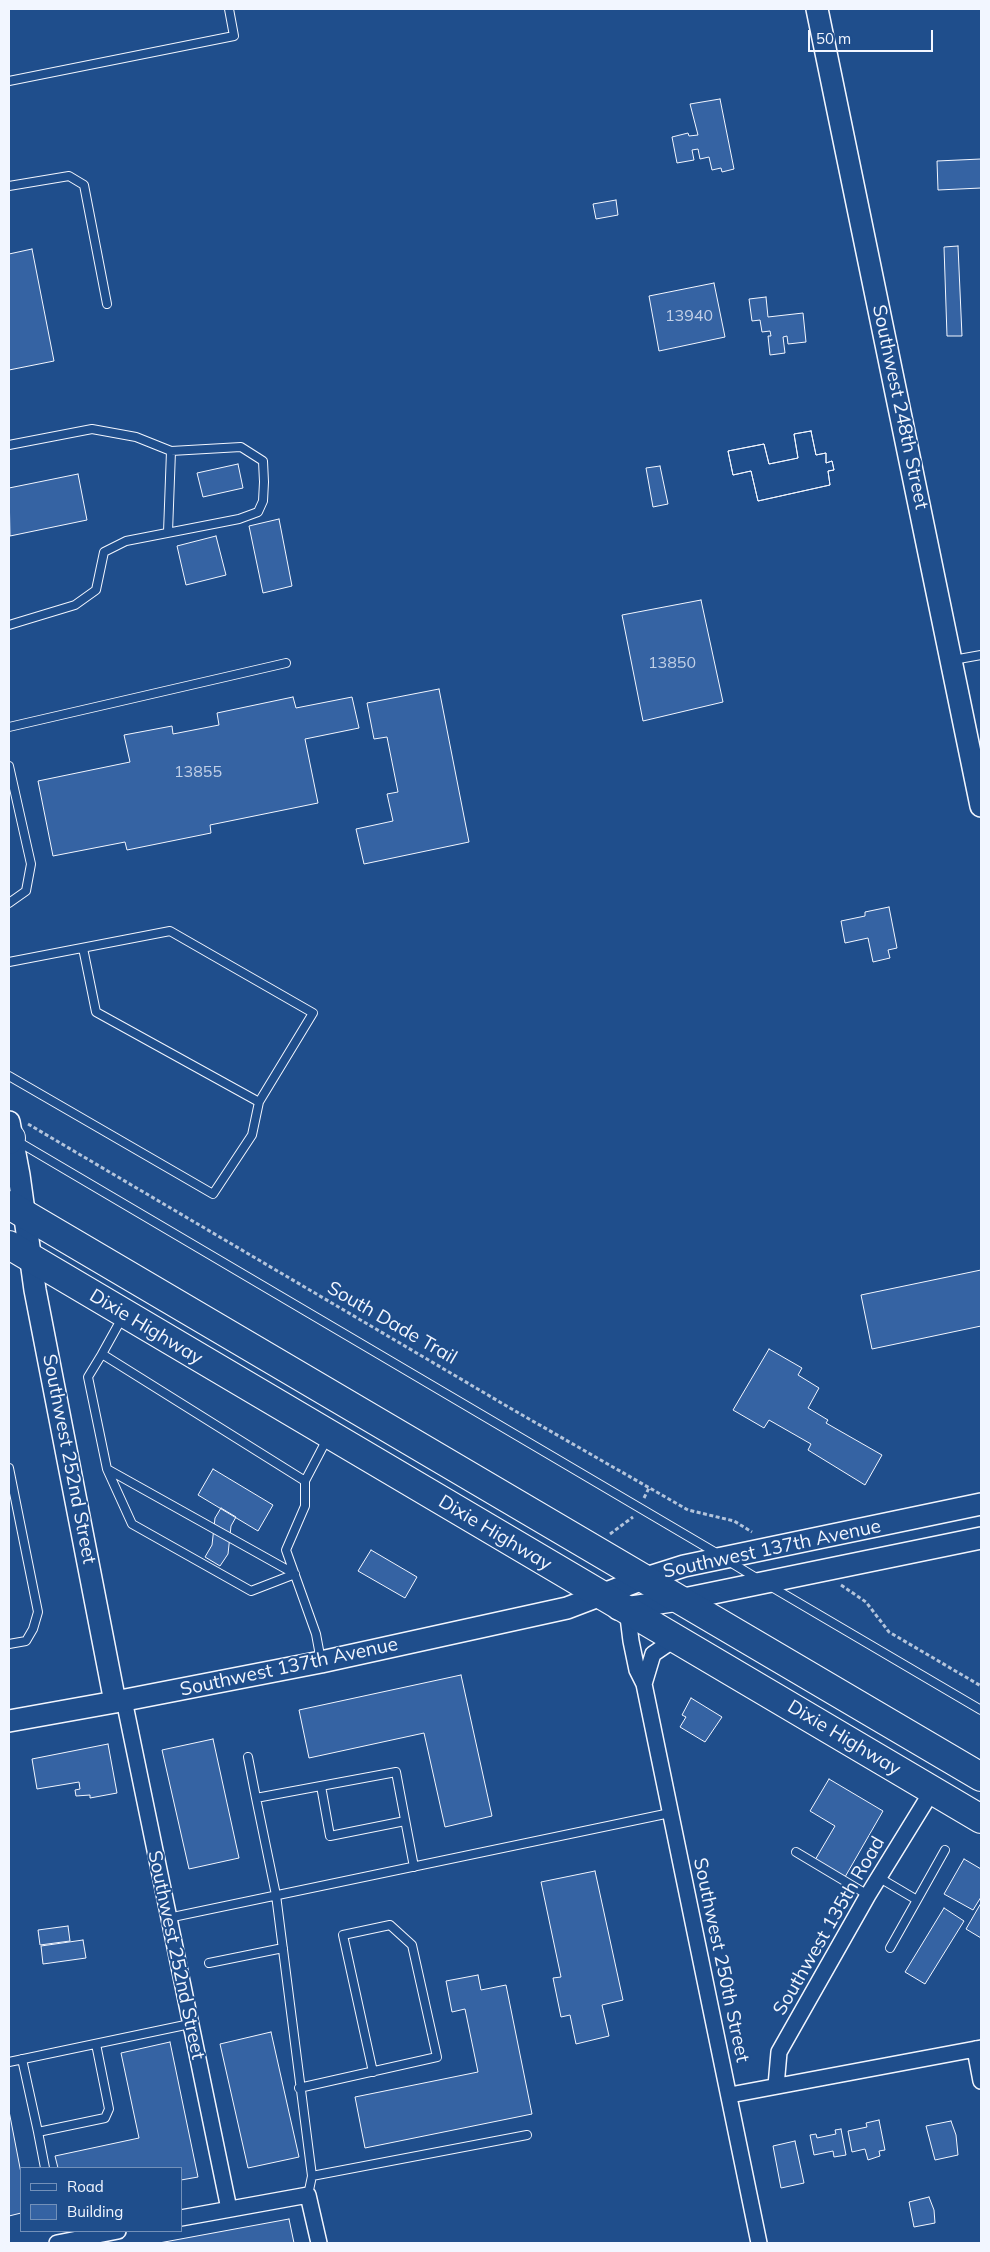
<!DOCTYPE html>
<style>
body{margin:0}
#map{position:relative;width:990px;height:2252px;overflow:hidden;background:#1f4e8c;font-family:Mulish,sans-serif}
canvas{display:block}
.frame{position:absolute;inset:0;border:10px solid #f2f6ff;pointer-events:none}
.legend{position:absolute;left:20px;top:2167px;width:162px;height:65px;box-sizing:border-box;background:#1f4e8c;border:1px solid #7391ba;margin:0;padding:6px 9px;list-style:none;font-size:15px;color:#f2f6ff}
.legend li{display:flex;align-items:center;gap:10px;height:25px}
.legend b{width:25px;border:1px solid #7391ba}
.scale{position:absolute;left:808px;top:30px;width:125px;height:22px;box-sizing:border-box;border:2px solid #f2f6ff;border-top:0;padding-left:6px;font-size:15px;line-height:18px;white-space:nowrap;color:#f2f6ff;-webkit-text-stroke:4px #1f4e8c;paint-order:stroke}
</style>
<div id="map">
<canvas width="990" height="2252"></canvas>
<div class="frame"></div>
<ul class="legend">
<li><b style="height:6px;background:#1f4e8c"></b>Road</li>
<li><b style="height:14px;background:#3563a3"></b>Building</li>
</ul>
<div class="scale">50 m</div>
</div>
<script>
const c = document.querySelector('canvas').getContext('2d');
c.lineJoin = 'round';
function paint(path, color) {
  c.fillStyle = color;
  c.fill(path, 'evenodd');
}
function poly(rows) {
  const path = new Path2D();
  for (const r of rows) {
    path.moveTo(r[0], r[1]);
    for (let i = 2; i < r.length; i += 2) path.lineTo(r[i], r[i + 1]);
  }
  return path;
}
function trace(path, color, width, dash) {
  c.strokeStyle = color;
  c.lineWidth = width;
  c.lineCap = dash ? 'butt' : 'round';
  c.setLineDash(dash || []);
  c.stroke(path);
}
function drawText(font, color, halo, rows, align = 'center') {
  c.font = font + ' Mulish,sans-serif';
  c.lineWidth = 4;
  c.setLineDash([]);
  c.textBaseline = 'middle';
  c.strokeStyle = halo;
  c.fillStyle = color;
  for (const [text, x, y, turn = 0] of rows) {
    c.save();
    c.translate(x, y);
    c.rotate((+turn || 0) * Math.PI / 180);
    c.textAlign = isNaN(turn) ? turn : align;
    if (halo) c.strokeText(text, 0, 0);
    c.fillText(text, 0, 0);
    c.restore();
  }
}
const building = poly([
 [720,99,734,169,722,172,721,168,712,170,709,157,700,159,698,149,692,150,694,160,677,163,672,137,688,133,689,136,698,135,690,104,720,99],
 [981,159,981,188,938,190,937,161,981,159],
 [616,200,618,215,596,219,593,204,616,200],
 [958,246,962,336,947,336,944,247,958,246],
 [32,249,54,361,9,370,9,254,32,249],
 [714,283,725,337,659,351,649,296,714,283],
 [766,297,768,317,803,313,806,342,788,344,787,336,783,337,785,353,770,355,768,336,771,336,770,331,762,332,760,320,752,321,749,299,766,297],
 [811,431,816,455,826,453,826,463,832,461,834,470,828,471,830,485,758,501,751,471,733,475,728,451,764,444,769,464,798,458,794,434,811,431],
 [811,431,816,455,826,453,826,463,832,461,834,470,828,471,830,485,758,501,751,471,733,475,728,451,764,444,769,464,798,458,794,434,811,431],
 [238,464,243,488,203,497,197,473,238,464],
 [660,466,668,504,653,507,646,468,660,466],
 [78,474,87,520,10,536,9,488,78,474],
 [279,519,292,586,263,593,249,526,279,519],
 [216,536,226,575,186,585,177,546,216,536],
 [701,600,723,702,643,721,622,615,701,600],
 [439,689,469,842,364,864,356,829,393,821,387,794,398,792,387,737,374,739,367,703,439,689],
 [293,697,296,708,352,697,359,728,305,739,318,803,210,825,211,833,127,850,125,842,53,856,38,781,130,762,124,735,172,726,173,734,219,725,217,713,293,697],
 [889,907,897,948,888,950,890,958,873,962,868,938,845,943,841,921,865,916,865,912,889,907],
 [981,1270,981,1326,872,1349,861,1295,981,1270],
 [769,1349,802,1368,798,1375,819,1388,808,1408,828,1420,826,1423,882,1455,865,1485,808,1450,811,1444,769,1420,764,1428,733,1410,769,1349],
 [213,1469,273,1505,258,1531,198,1495,213,1469],
 [221,1508,236,1517,231,1526,228,1554,220,1566,205,1557,212,1545,215,1518,221,1508],
 [371,1550,417,1577,405,1598,358,1571,371,1550],
 [461,1675,492,1816,445,1827,424,1733,309,1758,299,1710,461,1675],
 [691,1698,722,1717,705,1742,680,1727,686,1717,682,1715,691,1698],
 [213,1739,239,1858,189,1869,162,1750,213,1739],
 [108,1744,117,1793,90,1798,90,1795,76,1796,75,1790,80,1789,79,1782,37,1789,32,1759,108,1744],
 [829,1779,883,1811,845,1877,815,1860,835,1826,810,1811,829,1779],
 [964,1859,981,1869,981,1897,973,1910,944,1894,964,1859],
 [595,1871,623,2000,602,2005,609,2036,576,2044,570,2015,561,2017,553,1978,561,1977,541,1882,595,1871],
 [981,1903,981,1938,966,1929,981,1903],
 [944,1908,964,1921,925,1984,905,1972,944,1908],
 [68,1926,70,1941,40,1945,38,1930,68,1926],
 [83,1940,86,1958,43,1964,41,1946,83,1940],
 [478,1975,481,1990,506,1985,532,2114,365,2148,355,2097,478,2072,465,2009,452,2012,446,1981,478,1975],
 [271,2032,299,2157,248,2168,220,2044,271,2032],
 [170,2042,198,2177,181,2180,181,2168,58,2168,55,2156,139,2138,121,2053,170,2042],
 [9,2111,21,2173,21,2213,9,2216,9,2111],
 [879,2120,885,2150,879,2151,880,2156,868,2160,865,2149,852,2152,848,2131,867,2127,866,2123,879,2120],
 [951,2121,956,2135,958,2155,935,2160,926,2126,951,2121],
 [841,2129,846,2155,834,2157,833,2151,814,2155,810,2135,816,2134,817,2138,836,2134,835,2130,841,2129],
 [795,2141,804,2183,781,2188,773,2146,795,2141],
 [929,2197,934,2210,935,2223,914,2227,909,2202,929,2197],
 [289,2219,294,2243,159,2243,289,2219]
]);
paint(building, '#3563a3');
trace(building, '#f2f6ff', 1);
const lane = poly([
 [9,81,234,36,229,9],
 [9,186,69,176,84,185,107,304],
 [9,445,92,429,136,437,171,451,241,447,263,461,264,482,263,501,258,512,239,519,126,541,104,552,96,590,75,605,9,625],
 [168,532,171,451],
 [953,660,981,655],
 [9,727,286,663],
 [9,766,31,864,26,891,9,903],
 [9,962,170,931,313,1013,259,1102,96,1012,83,948],
 [9,1076,213,1194,252,1135,259,1102],
 [17,1141,718,1554],
 [122,1318,102,1354,305,1481,327,1439],
 [102,1354,88,1377,107,1469,295,1574],
 [9,1468,38,1612,33,1629,26,1641,9,1644],
 [107,1469,132,1524,251,1591,295,1574],
 [305,1481,305,1506,286,1550,316,1634,321,1661],
 [730,1562,758,1579],
 [770,1586,981,1710],
 [248,1757,256,1798],
 [321,1786,330,1836,405,1821],
 [796,1852,868,1895],
 [878,1877,917,1900,945,1850],
 [168,1918,670,1813],
 [890,1948,917,1900],
 [209,1963,283,1948],
 [22,2059,38,2132,105,2118,109,2109,96,2044],
 [9,2062,190,2024],
 [299,2088,437,2057,412,1945,390,1925,343,1935,373,2072],
 [38,2132,45,2168],
 [312,2176,527,2135],
 [308,2195,312,2176,276,1895,256,1798,396,1772,414,1867]
]);
const street = poly([
 [627,1609,631,1641,637,1670,644,1684,759,2243],
 [644,1684,653,1654,675,1639],
 [124,1700,229,2209],
 [975,2049,981,2081],
 [776,2086,779,2052,868,1895,932,1791],
 [730,2095,981,2048],
 [181,2218,308,2195,319,2243],
 [57,2243,118,2231]
]);
const secondary = poly([
 [817,9,981,806],
 [9,1122,19,1175,35,1290,115,1702],
 [618,1609,679,1600,981,1538],
 [9,1721,115,1702,321,1662,567,1608,643,1579,684,1566,981,1504]
]);
const highway = poly([
 [9,1140,11,1138],
 [9,1205,981,1777],
 [9,1245,981,1819]
]);
trace(lane, '#f2f6ff', 10);
trace(street, '#f2f6ff', 18);
trace(secondary, '#f2f6ff', 24);
trace(highway, '#f2f6ff', 30);
trace(poly([
 [28,1124,510,1408,688,1510,734,1521,752,1532],
 [644,1498,649,1488],
 [610,1534,633,1517],
 [841,1585,866,1602,889,1632,981,1686]
]), '#b3c4dc', 3, [4, 2.5]);
trace(lane, '#1f4e8c', 8);
trace(street, '#1f4e8c', 15);
trace(secondary, '#1f4e8c', 21);
trace(highway, '#1f4e8c', 28);
drawText('16px', '#c3d1e8', null, [
 ["13940",689,316],
 ["13850",672,663],
 ["13855",198,772]
]);
drawText('19px', '#f2f6ff', '#1f4e8c', [
 ["Southwest 248th Street",900,407,78],
 ["South Dade Trail",392,1323,30],
 ["Dixie Highway",146,1327,31],
 ["Southwest 252nd Street",69,1459,79],
 ["Dixie Highway",495,1533,31],
 ["Southwest 137th Avenue",772,1549,-12],
 ["Southwest 137th Avenue",289,1667,-12],
 ["Dixie Highway",844,1738,31],
 ["Southwest 135th Road",829,1926,-60],
 ["Southwest 252nd Street",176,1955,78],
 ["Southwest 250th Street",721,1960,78]
]);
</script>
